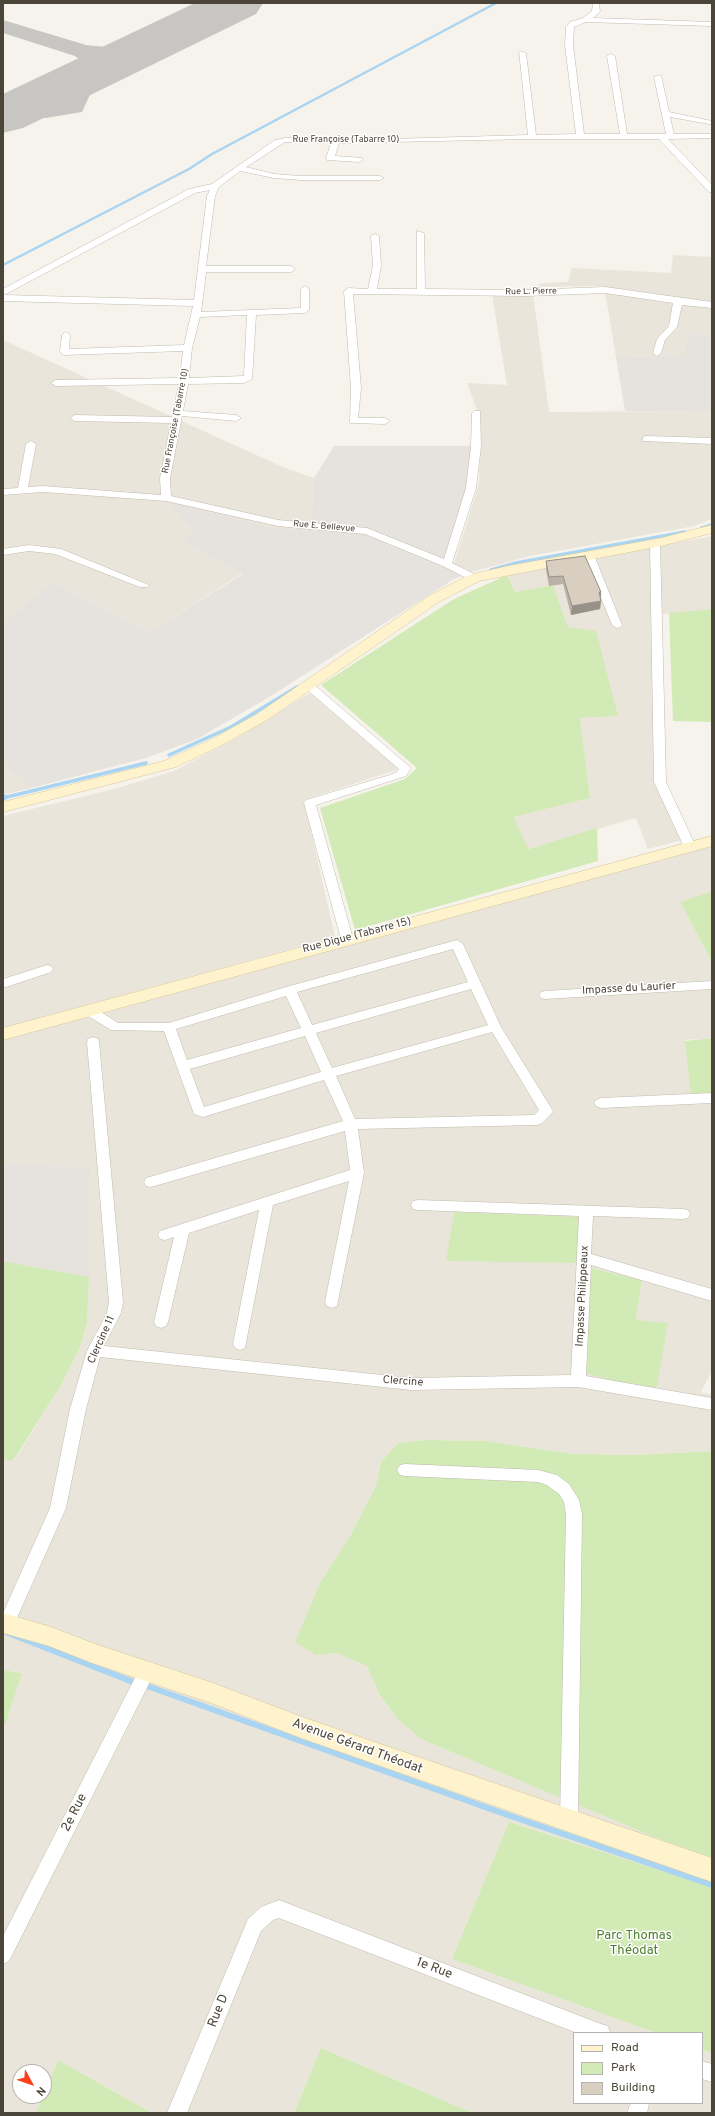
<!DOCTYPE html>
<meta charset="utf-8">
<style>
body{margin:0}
#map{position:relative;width:715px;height:2116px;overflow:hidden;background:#f6f3ec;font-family:Overpass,sans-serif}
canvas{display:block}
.frame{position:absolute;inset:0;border:4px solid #4b4439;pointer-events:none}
.legend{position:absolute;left:573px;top:2032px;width:130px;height:72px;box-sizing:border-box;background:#fff;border:1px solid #b7b4b0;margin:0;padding:5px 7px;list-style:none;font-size:12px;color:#4b4439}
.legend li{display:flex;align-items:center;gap:8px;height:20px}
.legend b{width:20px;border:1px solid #b7b4b0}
.north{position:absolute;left:12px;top:2064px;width:40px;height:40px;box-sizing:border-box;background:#fff;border:1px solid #b7b4b0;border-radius:50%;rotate:130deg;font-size:11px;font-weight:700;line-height:16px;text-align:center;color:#4b4439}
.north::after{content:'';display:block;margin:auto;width:14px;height:18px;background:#fc3f1d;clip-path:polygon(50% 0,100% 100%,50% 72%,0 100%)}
</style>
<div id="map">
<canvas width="715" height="2116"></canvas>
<div class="frame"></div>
<ul class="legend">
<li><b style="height:5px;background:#fff3cd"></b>Road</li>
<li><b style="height:11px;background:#d2eab5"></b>Park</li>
<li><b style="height:11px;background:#d8cfc1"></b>Building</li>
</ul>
<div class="north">N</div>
</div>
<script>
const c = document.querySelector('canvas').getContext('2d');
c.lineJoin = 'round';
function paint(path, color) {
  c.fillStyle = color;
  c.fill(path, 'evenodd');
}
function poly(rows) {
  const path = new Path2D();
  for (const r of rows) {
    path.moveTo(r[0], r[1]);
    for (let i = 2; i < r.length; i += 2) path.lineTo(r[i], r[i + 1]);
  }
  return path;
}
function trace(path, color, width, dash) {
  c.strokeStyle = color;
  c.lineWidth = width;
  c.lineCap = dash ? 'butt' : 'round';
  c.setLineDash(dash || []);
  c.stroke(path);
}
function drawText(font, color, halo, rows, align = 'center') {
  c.font = font + ' Overpass,sans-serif';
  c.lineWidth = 3;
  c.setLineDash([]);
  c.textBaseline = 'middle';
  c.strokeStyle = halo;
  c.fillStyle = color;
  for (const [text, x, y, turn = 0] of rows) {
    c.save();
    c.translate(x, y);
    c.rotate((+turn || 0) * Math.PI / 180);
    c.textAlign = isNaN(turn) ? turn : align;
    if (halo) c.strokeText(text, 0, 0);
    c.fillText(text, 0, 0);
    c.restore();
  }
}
paint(poly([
 [673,255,712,257,712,335,689,334,683,356,616,357,604,286,535,287,541,283,568,282,572,268,671,273],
 [492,294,533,294,549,412,712,411,712,519,694,526,530,556,472,572,454,564,479,483,481,421,467,383,507,385],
 [3,340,285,468,314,478,311,529,275,528,167,502,193,530,185,543,243,573,150,632,52,582,3,623],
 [712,536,712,609,654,615,656,782,682,840,648,849,636,818,527,849,514,817,590,798,580,718,618,716,568,627,553,585,515,592,507,575],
 [310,693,399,769,304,800,335,937,3,1028,3,816,114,789,174,771,242,735],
 [3,764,31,788,3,795],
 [712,835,712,891,680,902,712,962,712,1038,685,1040,712,1094,712,1371,701,1392,712,1395,712,1451,636,1455,574,1454,486,1441,426,1440,398,1443,381,1462,376,1486,350,1536,320,1583,316,1655,337,1653,367,1666,379,1694,398,1720,423,1740,654,1837,712,1858,712,1887,509,1822,452,1959,656,2033,574,2033,574,2103,702,2103,702,2050,712,2053,712,2113,473,2113,321,2048,294,2113,152,2113,58,2060,44,2094,44,2072,20,2072,20,2096,43,2096,36,2113,3,2113,3,1723,6,1723,22,1673,3,1670,3,1459,14,1461,61,1385,80,1347,87,1323,89,1277,90,1168,3,1162,3,1031],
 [591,1268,642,1280,636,1320]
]), '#eae5da');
paint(poly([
 [689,334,712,335,712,411,625,411,616,357,683,356],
 [334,446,473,446,473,478,443,564,465,575,454,579,266,699,197,739,146,758,31,788,3,764,3,623,52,582,150,632,243,574,184,542,193,530,166,501,275,528,311,529,314,478],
 [3,1162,90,1168,89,1277,3,1261]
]), '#e6e2dd');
paint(poly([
 [507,575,515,592,553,585,568,627,596,631,618,716,580,718,590,798,514,817,528,849,597,828,598,861,355,930,320,808,405,779,417,768,321,685,454,599],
 [712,609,712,722,673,721,669,613],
 [712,891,712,962,680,902],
 [712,1038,712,1094,691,1095,685,1041],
 [454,1212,578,1217,580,1263,446,1261],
 [3,1261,89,1277,87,1323,80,1347,61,1385,13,1461,3,1459],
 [591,1268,642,1280,636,1320,668,1323,656,1392,585,1373],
 [426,1440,486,1441,574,1454,636,1455,712,1451,712,1858,654,1837,423,1740,398,1720,379,1694,367,1666,337,1653,316,1655,295,1642,320,1583,350,1536,376,1486,381,1462,398,1443],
 [3,1670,22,1673,6,1723,3,1723],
 [509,1822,712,1887,712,2053,702,2050,702,2033,656,2033,452,1959],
 [321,2048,473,2113,294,2113],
 [58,2060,152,2113,36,2113]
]), '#d2eab5');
trace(poly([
 [3,265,189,169,212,154,496,3]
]), '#a9d4f2', 2.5);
trace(poly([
 [702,528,712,525],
 [491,570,516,563,685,532],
 [169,755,231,727,297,687],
 [3,798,146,763]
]), '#a9d4f2', 3.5);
trace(poly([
 [3,798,6,797]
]), '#a9d4f2', 4.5);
trace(poly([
 [3,1631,133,1682],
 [147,1686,499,1812,712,1885]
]), '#a9d4f2', 6);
paint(poly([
 [3,20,86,45,106,47,134,45,142,47,145,52,142,57,134,59,105,60,106,65,99,75,82,112,46,118,37,117,29,115,19,109,16,104,14,99,19,89,23,85,49,78,76,77,84,65,83,62,75,56,3,33,3,20],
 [70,90,65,101,46,104,36,99,39,95,50,92,70,90]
]), '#c8c6c3');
paint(poly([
 [195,3,263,3,256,14,23,128,3,133,3,94,195,3]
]), '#c8c6c3');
const street = poly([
 [593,3,599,3,600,12,593,18,712,22,712,26,586,22,574,27,573,45,584,134,620,134,607,56,611,54,615,56,627,134,666,134,654,77,661,75,669,112,712,121,712,124,709,124,670,117,674,134,712,134,712,138,668,139,712,185,712,192,709,192,659,139,532,139,339,143,335,156,362,158,363,160,359,162,327,160,326,158,331,143,285,142,246,167,274,174,301,176,380,176,384,178,380,180,301,180,274,178,240,171,219,187,215,196,206,266,291,266,295,269,291,272,206,272,201,312,301,308,301,289,305,286,309,289,309,310,305,313,256,315,252,379,244,383,188,384,183,411,236,415,241,418,236,421,182,416,170,478,171,496,278,520,367,528,444,559,466,488,471,446,472,413,474,411,480,411,481,446,476,488,452,563,478,576,479,578,478,580,470,580,443,566,365,534,278,526,166,501,43,492,3,495,3,489,18,488,26,444,31,441,36,444,28,487,43,486,161,495,160,478,171,423,75,421,70,418,75,415,172,417,179,384,56,386,51,383,56,380,180,378,183,351,64,355,60,352,62,335,66,332,70,335,69,349,184,345,193,306,3,301,3,295,194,300,207,196,210,190,195,193,6,294,3,295,3,289,189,189,212,184,275,140,285,138,392,139,528,135,519,51,526,53,536,135,576,134,565,45,566,27,570,22,583,18,592,11,593,3],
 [247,315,244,376,189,378,192,348,200,317,247,315],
 [417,231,424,233,425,289,526,290,605,287,712,302,712,308,682,305,677,327,665,340,661,353,657,356,653,353,657,339,669,326,673,303,605,293,526,296,353,294,361,388,358,418,385,418,390,421,385,424,350,423,351,388,344,291,348,288,368,289,373,266,371,236,375,234,379,236,381,266,377,289,417,289,417,231],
 [646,436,712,438,712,444,643,441,643,437,646,436],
 [655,540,660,543,666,782,696,847,690,851,684,847,654,782,650,543,655,540],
 [29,545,61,549,149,585,148,587,140,587,55,554,29,551,3,555,3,549,29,545],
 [589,552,594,555,622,625,621,627,617,628,612,625,584,555,589,552],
 [308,682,312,683,411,768,406,776,316,805,353,939,347,943,341,939,304,803,306,800,390,775,397,772,399,769,304,687,303,685,304,683,308,682],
 [457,940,463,944,501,1027,553,1111,551,1114,542,1123,537,1125,358,1129,364,1173,337,1306,332,1308,327,1306,325,1302,349,1181,273,1205,245,1348,240,1350,235,1348,233,1344,259,1210,189,1233,168,1322,166,1326,161,1328,156,1326,154,1322,174,1237,165,1240,160,1239,158,1235,160,1231,350,1170,345,1131,151,1187,146,1186,144,1182,146,1178,343,1121,324,1080,203,1117,194,1114,164,1031,111,1030,85,1014,84,1011,85,1008,95,1008,118,1023,169,1023,286,987,457,940],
 [453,949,468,982,312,1025,297,992,453,949],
 [471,989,488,1025,332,1068,316,1033,471,989],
 [286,996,301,1028,187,1060,176,1029,286,996],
 [492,1032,539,1110,534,1115,355,1119,336,1076,492,1032],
 [305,1036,321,1072,204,1107,190,1069,305,1036],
 [47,965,51,966,53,969,51,972,3,988,3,979,47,965],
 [712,981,712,989,545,999,541,998,539,995,541,992,545,991,712,981],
 [93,1037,98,1039,99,1042,123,1302,121,1313,104,1346,411,1378,571,1375,579,1216,418,1210,413,1209,411,1205,413,1201,418,1200,683,1209,688,1210,690,1214,688,1218,683,1219,593,1216,591,1254,712,1289,712,1301,591,1265,586,1376,712,1398,712,1410,578,1387,411,1390,100,1357,86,1409,66,1508,12,1629,3,1630,3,1613,50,1508,70,1409,87,1351,107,1313,109,1302,87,1042,88,1039,93,1037],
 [712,1093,712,1103,601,1108,596,1106,594,1103,596,1100,601,1098,712,1093],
 [405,1464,538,1470,557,1475,569,1484,579,1500,582,1514,578,1820,575,1826,569,1828,563,1826,560,1820,566,1514,564,1502,559,1494,547,1485,538,1482,405,1476,400,1475,397,1470,400,1465,405,1464],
 [147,1664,153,1666,155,1671,153,1676,9,1961,3,1964,3,1936,141,1666,147,1664],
 [279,1900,601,2024,608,2026,610,2033,577,2033,279,1918,273,1920,261,1931,187,2113,167,2113,248,1919,261,1907,279,1900],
 [702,2061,712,2064,712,2082,702,2079,702,2061],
 [631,2103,649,2103,647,2113,627,2113,631,2103]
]);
const secondary = poly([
 [712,525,712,533,661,546,479,581,439,602,267,720,222,745,176,767,3,812,3,802,164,761,212,739,257,714,429,596,469,575,508,566,661,538,712,525],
 [712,836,712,846,3,1040,3,1028,712,836],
 [3,1613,51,1627,95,1644,213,1683,302,1717,712,1858,712,1882,301,1738,211,1703,92,1663,49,1646,3,1633,3,1613]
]);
trace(street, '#c2bbae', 1);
trace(secondary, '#d6c79b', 1);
paint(street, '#fff');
paint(secondary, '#fff3cd');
paint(poly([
 [546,561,601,600,600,609,571,615,563,584,549,586,546,570]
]), '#bab2a6');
paint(poly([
 [599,592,601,592,601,601],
 [601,601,600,609,571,615,572,606]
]), '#979187');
const building = poly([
 [585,556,601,592,599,592,601,601,572,606,563,576,549,577,546,561,585,556]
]);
paint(building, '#d8cfc1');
trace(building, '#979187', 1);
drawText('9px', '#4b4439', '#fff', [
 ["Rue Françoise (Tabarre 10)",346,140],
 ["Rue L. Pierre",531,292,-1],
 ["Rue Françoise (Tabarre 10)",176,421,-79],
 ["Rue E. Bellevue",324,527,5]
]);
drawText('11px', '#4b4439', '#fff', [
 ["Rue Digue (Tabarre 15)",357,936,-15],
 ["Impasse du Laurier",629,989,-3],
 ["Impasse Philippeaux",583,1296,-87],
 ["Clercine 11",102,1340,-66],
 ["Clercine",403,1382,4]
]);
drawText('13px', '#4b4439', '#fff', [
 ["Avenue Gérard Théodat",357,1747,20],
 ["2e Rue",75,1813,-63],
 ["1e Rue",434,1969,21],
 ["Rue D",219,2011,-68]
]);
drawText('13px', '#4a7f2a', '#fff', [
 ["Parc Thomas",634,1936],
 ["Théodat",634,1951]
]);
</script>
